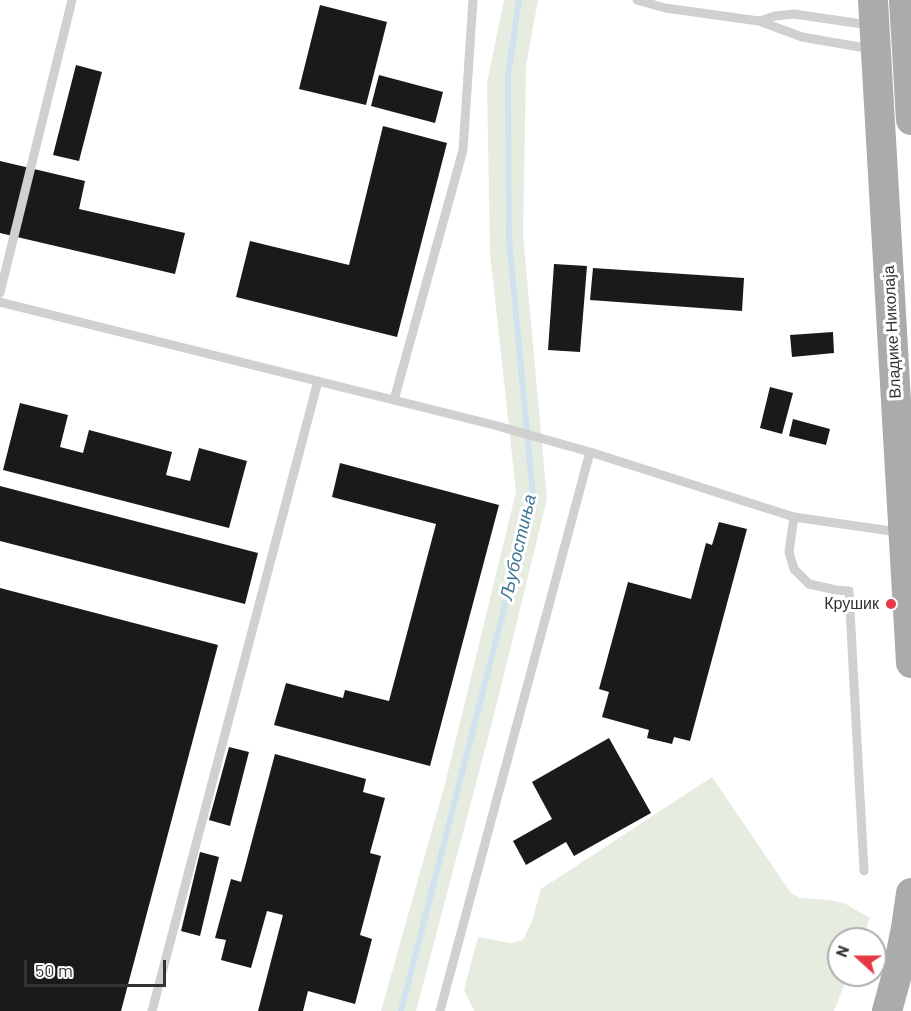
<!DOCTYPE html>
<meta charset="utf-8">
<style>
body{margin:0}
#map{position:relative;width:911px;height:1011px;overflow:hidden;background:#fff;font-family:Barlow,sans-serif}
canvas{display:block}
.north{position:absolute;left:827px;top:927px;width:60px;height:60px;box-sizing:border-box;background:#fff;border:2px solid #adadad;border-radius:50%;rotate:291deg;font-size:16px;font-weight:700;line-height:24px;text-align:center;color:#333}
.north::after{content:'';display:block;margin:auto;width:21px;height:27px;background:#e63946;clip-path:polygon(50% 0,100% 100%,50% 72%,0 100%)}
.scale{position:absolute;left:24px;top:960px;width:142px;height:27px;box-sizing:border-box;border:3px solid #333;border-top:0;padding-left:8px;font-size:18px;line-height:21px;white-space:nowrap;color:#333;-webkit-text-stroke:4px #fff;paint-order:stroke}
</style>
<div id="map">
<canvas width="911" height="1011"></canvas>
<div class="north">N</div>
<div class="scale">50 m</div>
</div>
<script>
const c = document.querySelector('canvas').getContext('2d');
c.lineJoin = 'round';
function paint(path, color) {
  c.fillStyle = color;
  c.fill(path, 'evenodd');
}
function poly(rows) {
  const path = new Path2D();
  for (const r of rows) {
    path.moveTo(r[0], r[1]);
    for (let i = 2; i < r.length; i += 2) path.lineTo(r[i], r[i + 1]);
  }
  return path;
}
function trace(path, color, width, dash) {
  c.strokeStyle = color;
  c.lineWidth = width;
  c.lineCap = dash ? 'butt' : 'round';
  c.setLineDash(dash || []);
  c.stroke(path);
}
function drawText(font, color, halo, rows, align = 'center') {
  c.font = font + ' Barlow,sans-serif';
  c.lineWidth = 6;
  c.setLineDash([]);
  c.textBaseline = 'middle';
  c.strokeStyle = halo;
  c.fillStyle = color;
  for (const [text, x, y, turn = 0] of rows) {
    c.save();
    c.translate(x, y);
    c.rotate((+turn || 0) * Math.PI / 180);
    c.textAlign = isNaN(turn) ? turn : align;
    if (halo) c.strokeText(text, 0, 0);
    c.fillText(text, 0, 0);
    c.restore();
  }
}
paint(poly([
 [504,0,538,0,526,66,523,235,547,499,494,715,416,1011,381,1011,445,784,516,492,490,253,487,83],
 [712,777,791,893,800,898,829,900,844,903,870,918,862,939,839,939,839,975,848,975,834,1011,474,1011,464,990,478,937,510,943,523,940,532,921,541,889]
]), '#e6ecdf');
trace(poly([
 [401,1011,533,496,509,239,508,76,519,0]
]), '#cfe2ee', 6);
paint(poly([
 [320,5,387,22,366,105,299,89],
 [76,65,102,72,79,161,53,155],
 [379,75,443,92,435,123,371,106],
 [383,126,447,143,397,337,236,297,250,241,349,265],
 [0,161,85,181,79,209,185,233,175,274,0,233],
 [554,264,587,266,580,352,548,350],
 [593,268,744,278,742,311,590,300],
 [833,332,834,353,792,357,790,335],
 [770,387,793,393,782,434,760,428],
 [20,403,68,415,60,447,83,453,89,430,172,452,166,475,190,481,199,448,247,461,229,528,3,470],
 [793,419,830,429,826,445,789,436],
 [340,463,499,505,430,766,274,725,286,683,343,698,345,690,389,701,436,524,332,497],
 [0,486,258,553,245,604,0,541],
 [719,522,747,529,690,741,674,737,672,744,647,738,649,730,602,717,609,692,599,689,628,582,691,599,706,543,712,545],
 [0,588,218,645,121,1011,0,1011],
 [609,738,651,813,574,856,566,842,526,865,513,841,552,819,532,782],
 [229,747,249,752,230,826,209,820],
 [275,754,366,779,363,792,385,798,370,853,381,856,360,935,372,939,355,1004,308,991,303,1011,258,1011,283,915,267,911,251,968,221,960,226,940,215,938,231,879,241,882],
 [200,852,219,857,200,936,181,931]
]), '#1a1a1a');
trace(poly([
 [637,0,665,8,759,21,802,37,871,49],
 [759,21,775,16,794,14,869,25],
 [0,293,72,0],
 [0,302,494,425,590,452,440,1011],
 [394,400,463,150,473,0],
 [590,452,794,517,898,532],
 [794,517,789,552,794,569,809,584,836,590,849,591,864,871],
 [152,1011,318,381]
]), '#d0d0d0', 9);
trace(poly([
 [873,0,911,663],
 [904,0,911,120],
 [887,1011,896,978,906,928,911,893]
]), '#ababab', 30);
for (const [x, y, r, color] of [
 [891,604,6,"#e63946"]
]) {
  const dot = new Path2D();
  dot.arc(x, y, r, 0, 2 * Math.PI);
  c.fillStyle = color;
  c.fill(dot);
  trace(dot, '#fff', 2);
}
drawText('16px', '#333', '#fff', [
 ["Владике Николаја",892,332,-93]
]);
drawText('16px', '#333', '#fff', [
 ["Крушик",879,604]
], 'right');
drawText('italic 18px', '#3f7597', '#fff', [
 ["Љубостиња",518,547,-77]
]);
</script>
